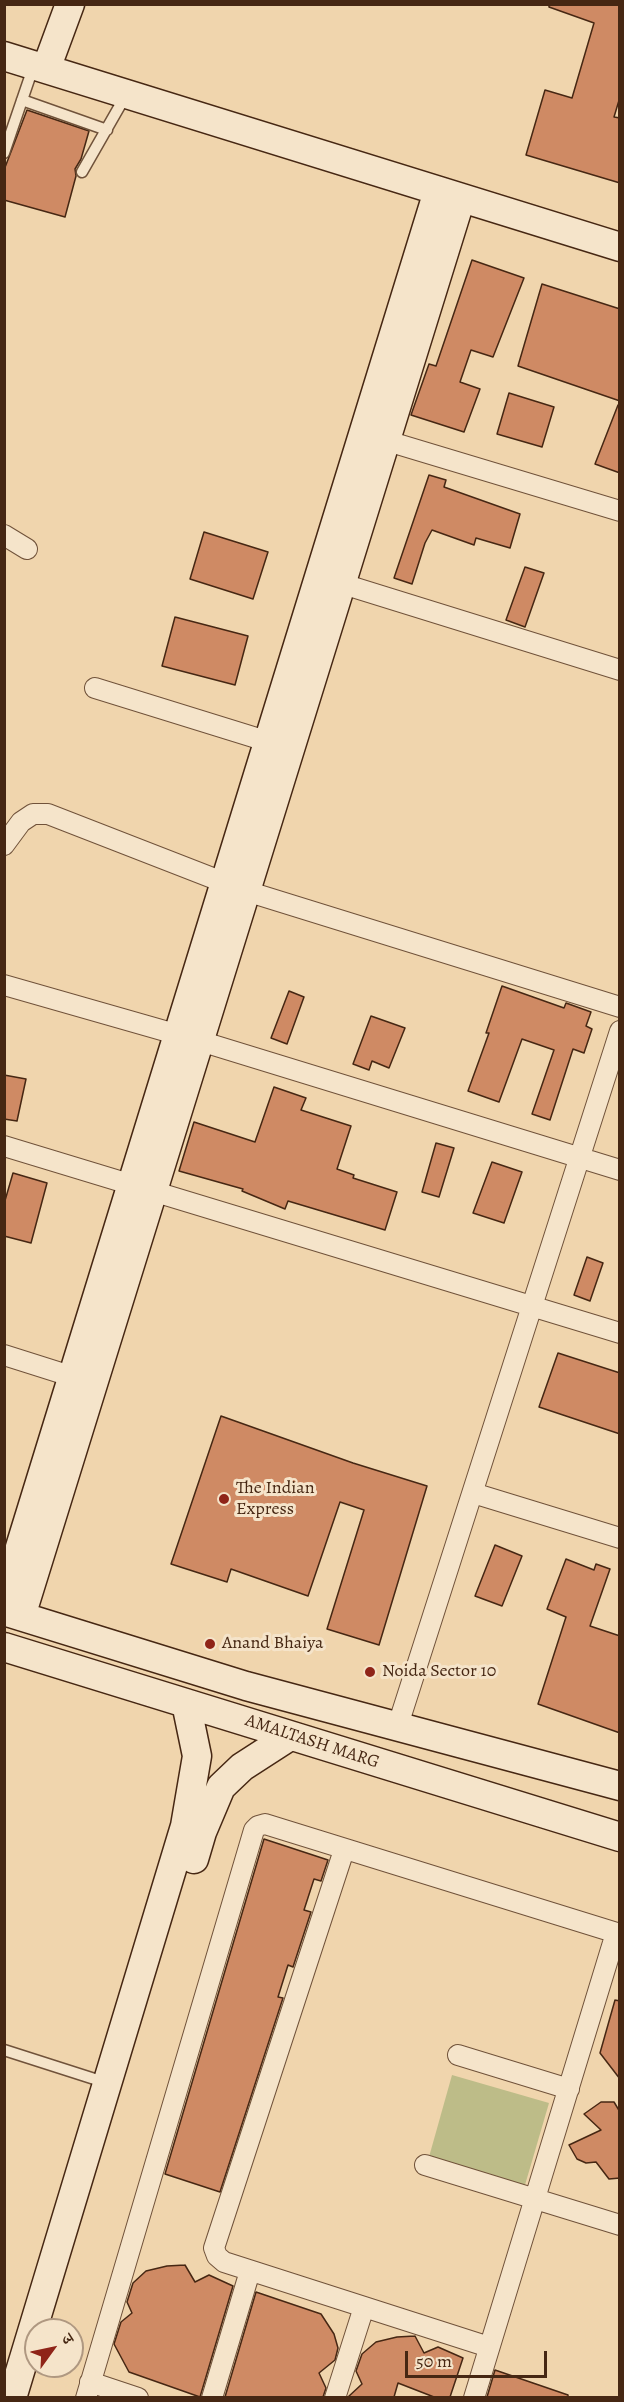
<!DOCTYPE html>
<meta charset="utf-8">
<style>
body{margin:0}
#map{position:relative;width:624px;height:2402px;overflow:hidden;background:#f0d5ad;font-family:Alegreya,"Noto Serif Devanagari",serif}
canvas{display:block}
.frame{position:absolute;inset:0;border:6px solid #462713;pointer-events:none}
.north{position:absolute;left:24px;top:2318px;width:60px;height:60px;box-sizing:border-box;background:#f5e4ca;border:2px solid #af9881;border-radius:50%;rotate:57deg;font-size:16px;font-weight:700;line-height:24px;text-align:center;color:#462713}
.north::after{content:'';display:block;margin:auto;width:21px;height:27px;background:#8f2418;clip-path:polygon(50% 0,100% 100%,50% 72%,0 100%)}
.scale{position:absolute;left:405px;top:2351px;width:142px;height:27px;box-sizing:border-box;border:3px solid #462713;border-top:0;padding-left:8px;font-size:18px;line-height:21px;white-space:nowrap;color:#462713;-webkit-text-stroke:4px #f5e4ca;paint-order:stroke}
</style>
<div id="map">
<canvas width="624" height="2402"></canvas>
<div class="frame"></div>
<div class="north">उ</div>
<div class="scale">50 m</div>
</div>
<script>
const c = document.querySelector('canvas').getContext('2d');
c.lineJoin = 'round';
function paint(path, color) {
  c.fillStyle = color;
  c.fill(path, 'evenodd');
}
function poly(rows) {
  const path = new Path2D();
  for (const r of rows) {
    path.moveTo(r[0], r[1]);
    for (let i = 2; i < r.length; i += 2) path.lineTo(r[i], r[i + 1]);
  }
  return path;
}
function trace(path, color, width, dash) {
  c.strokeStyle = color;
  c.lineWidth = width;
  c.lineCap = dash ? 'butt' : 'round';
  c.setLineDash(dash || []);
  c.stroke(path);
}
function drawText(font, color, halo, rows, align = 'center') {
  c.font = font + ' Alegreya,serif';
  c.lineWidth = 6;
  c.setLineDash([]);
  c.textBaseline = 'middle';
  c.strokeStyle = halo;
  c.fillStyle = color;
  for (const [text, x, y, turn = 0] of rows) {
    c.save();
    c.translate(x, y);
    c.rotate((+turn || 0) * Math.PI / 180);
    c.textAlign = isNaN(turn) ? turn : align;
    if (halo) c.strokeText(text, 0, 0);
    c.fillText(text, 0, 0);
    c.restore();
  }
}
paint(poly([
 [452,2075,549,2103,525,2185,429,2157]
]), '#bdbc88');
const building = poly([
 [549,4,620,4,620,97,614,117,620,118,620,183,526,155,545,90,572,98,594,23,549,7,549,4],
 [27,110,89,131,81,159,75,169,76,176,65,217,4,200,4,170,27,110],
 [472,260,524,278,493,357,471,350,460,382,480,389,464,432,411,415,429,364,436,366,472,260],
 [542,284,620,309,620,401,518,366,542,284],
 [509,393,554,407,542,447,497,434,509,393],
 [618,405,620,405,620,473,595,464,618,405],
 [429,475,446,480,444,487,520,514,510,548,476,538,474,545,432,530,425,543,412,584,394,578,429,475],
 [204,532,268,552,253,599,190,579,204,532],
 [525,567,544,573,525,627,506,620,525,567],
 [175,617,248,636,235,685,162,666,175,617],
 [502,986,564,1008,566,1003,591,1012,586,1026,592,1029,584,1053,573,1049,550,1120,532,1114,554,1050,522,1039,499,1102,468,1091,489,1033,486,1033,502,986],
 [289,991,304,997,287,1044,271,1038,289,991],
 [371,1016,405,1028,389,1068,372,1061,369,1070,353,1064,371,1016],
 [4,1075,26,1079,17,1121,4,1119,4,1075],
 [274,1087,306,1098,301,1110,351,1126,337,1169,354,1175,353,1178,397,1192,385,1230,288,1201,285,1209,242,1191,243,1189,179,1171,194,1122,255,1142,274,1087],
 [436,1143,454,1148,439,1197,422,1192,436,1143],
 [492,1162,522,1172,504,1223,473,1213,492,1162],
 [13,1173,47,1183,31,1243,4,1236,4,1204,13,1173],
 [587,1257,603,1263,590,1301,574,1295,587,1257],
 [558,1353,620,1373,620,1434,539,1407,558,1353],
 [221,1416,353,1463,427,1486,379,1645,327,1629,364,1510,340,1502,308,1596,231,1569,227,1582,171,1564,221,1416],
 [495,1545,522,1556,502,1606,475,1596,495,1545],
 [566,1559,594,1570,596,1564,610,1569,590,1626,620,1636,620,1733,538,1704,566,1617,547,1609,566,1559],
 [264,1839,328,1860,321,1881,314,1879,304,1910,311,1912,293,1967,288,1965,278,1997,283,1998,220,2192,165,2174,264,1839],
 [615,2000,620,2001,620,2079,600,2053,615,2000],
 [601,2102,614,2102,620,2112,620,2178,609,2179,596,2162,586,2163,577,2159,569,2145,601,2130,584,2114,601,2102],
 [185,2265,195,2282,209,2275,233,2286,200,2397,129,2372,114,2344,121,2322,132,2313,127,2302,133,2283,146,2271,167,2266,185,2265],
 [256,2292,321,2314,334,2334,338,2348,335,2360,319,2373,326,2388,323,2397,225,2397,256,2292],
 [415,2336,424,2353,438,2347,463,2358,450,2397,434,2397,398,2383,394,2397,348,2397,362,2384,356,2371,362,2354,376,2342,397,2337,415,2336],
 [495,2370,568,2395,568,2397,487,2397,495,2370]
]);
paint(building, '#cf8a64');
trace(building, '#462713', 1.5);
const lane = poly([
 [22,100,107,130],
 [4,153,34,65],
 [82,172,126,95],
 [4,2050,107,2083]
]);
const street = poly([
 [374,437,620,511],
 [4,535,27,549],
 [330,580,620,670],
 [95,688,279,745],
 [4,845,21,822,33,814,48,814,246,891,620,1007],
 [4,985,200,1041,620,1170],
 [4,1146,620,1333],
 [4,1355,83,1380],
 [473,1493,620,1538],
 [398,1725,620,1031],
 [344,1850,214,2248,217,2256,224,2262,489,2347],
 [458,2055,569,2089],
 [425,2165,620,2225],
 [90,2382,138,2398],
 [86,2398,254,1830,258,1826,265,1824,620,1934],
 [212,2398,250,2271],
 [335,2398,364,2307],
 [474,2398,616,1933]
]);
const secondary = poly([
 [4,56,620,247],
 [46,69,70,4],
 [4,1599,438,191],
 [4,1611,246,1686,620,1786],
 [21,1616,461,198],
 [4,1647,620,1837],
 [194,1859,202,1832,221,1787,242,1767,290,1736],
 [12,2398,185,1826,197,1756,186,1703]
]);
trace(lane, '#70523a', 13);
trace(street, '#70523a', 22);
trace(secondary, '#462713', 31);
trace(lane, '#f5e4ca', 10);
trace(street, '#f5e4ca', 20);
trace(secondary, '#f5e4ca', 28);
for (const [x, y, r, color] of [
 [224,1499,6,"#8f2418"],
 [210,1644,6,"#8f2418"],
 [370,1672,6,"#8f2418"]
]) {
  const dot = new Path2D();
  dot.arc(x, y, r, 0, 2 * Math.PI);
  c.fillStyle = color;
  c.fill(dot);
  trace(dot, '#f5e4ca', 2);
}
drawText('18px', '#462713', '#f5e4ca', [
 ["The Indian",236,1489],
 ["Express",236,1510],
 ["Anand Bhaiya",222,1644],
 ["Noida Sector 10",382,1672]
], 'left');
drawText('18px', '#462713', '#f5e4ca', [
 ["AMALTASH MARG",312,1742,18]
]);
</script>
